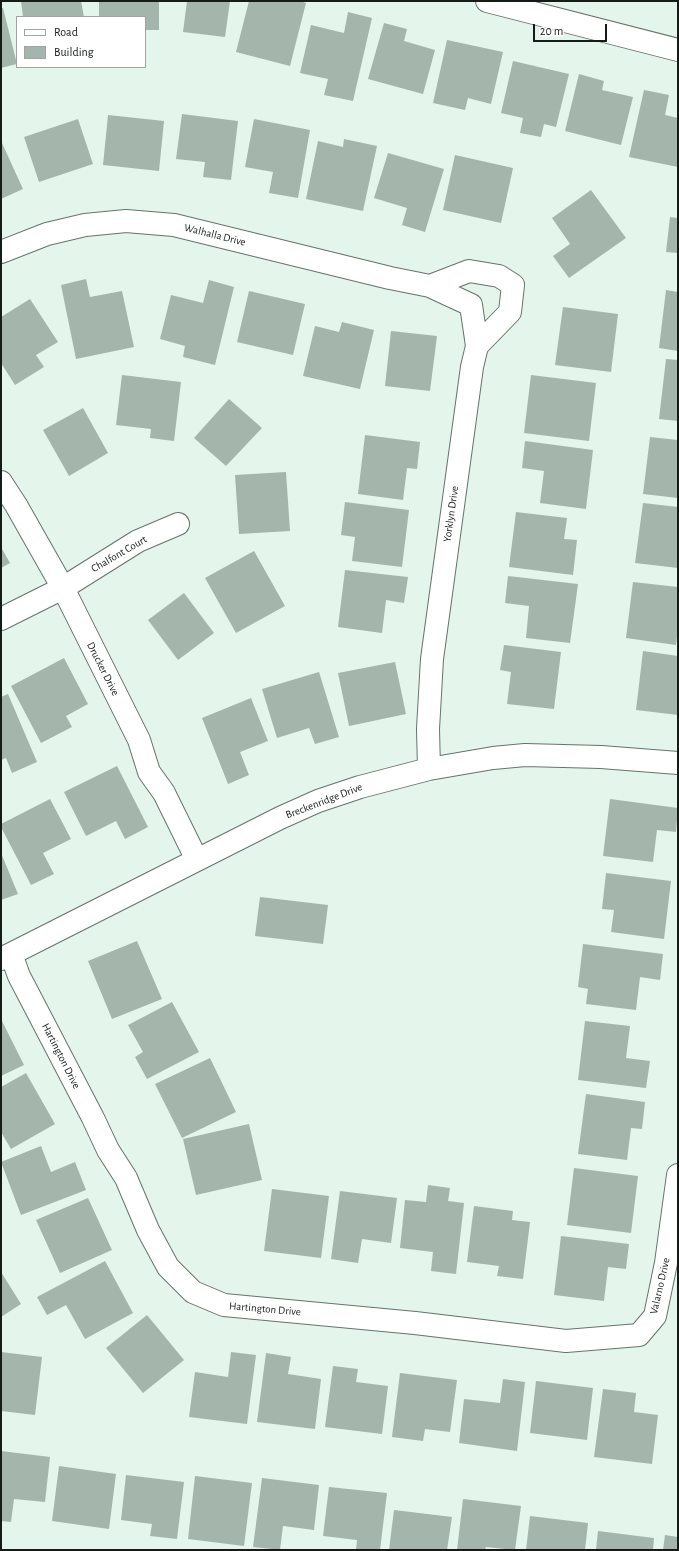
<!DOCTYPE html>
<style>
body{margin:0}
#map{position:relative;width:679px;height:1551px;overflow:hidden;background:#e4f5eb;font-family:"Alegreya Sans",sans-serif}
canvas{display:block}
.frame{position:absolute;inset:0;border:2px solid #151c18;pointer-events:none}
.legend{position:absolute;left:16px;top:16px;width:130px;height:52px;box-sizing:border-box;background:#fff;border:1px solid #a1a4a3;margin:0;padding:5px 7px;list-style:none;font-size:12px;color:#151c18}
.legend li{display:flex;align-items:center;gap:8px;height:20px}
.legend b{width:20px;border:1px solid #a1a4a3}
.scale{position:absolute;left:533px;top:24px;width:74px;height:18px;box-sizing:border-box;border:2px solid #151c18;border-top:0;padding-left:5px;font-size:12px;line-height:14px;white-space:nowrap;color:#151c18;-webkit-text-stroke:3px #fff;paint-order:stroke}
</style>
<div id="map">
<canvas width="679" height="1551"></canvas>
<div class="frame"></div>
<ul class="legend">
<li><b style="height:5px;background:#fff"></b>Road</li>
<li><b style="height:11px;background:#a4b5ab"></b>Building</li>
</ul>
<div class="scale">20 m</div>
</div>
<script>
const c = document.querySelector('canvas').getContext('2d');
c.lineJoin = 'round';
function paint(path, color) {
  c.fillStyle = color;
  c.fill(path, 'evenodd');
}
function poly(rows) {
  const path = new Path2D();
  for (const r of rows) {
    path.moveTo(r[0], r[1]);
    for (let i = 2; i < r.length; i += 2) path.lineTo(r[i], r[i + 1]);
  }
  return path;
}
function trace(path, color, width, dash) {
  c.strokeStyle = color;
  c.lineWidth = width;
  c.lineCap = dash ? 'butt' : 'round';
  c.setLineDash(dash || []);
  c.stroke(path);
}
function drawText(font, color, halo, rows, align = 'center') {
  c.font = font + ' "Alegreya Sans",sans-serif';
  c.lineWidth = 4;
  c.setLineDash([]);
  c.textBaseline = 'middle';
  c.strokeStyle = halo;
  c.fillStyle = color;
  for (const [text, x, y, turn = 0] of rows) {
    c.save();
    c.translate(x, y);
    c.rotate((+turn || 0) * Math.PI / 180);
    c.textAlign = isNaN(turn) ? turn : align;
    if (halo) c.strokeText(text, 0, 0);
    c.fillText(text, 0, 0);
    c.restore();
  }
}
paint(poly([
 [21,1,81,1,84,17,23,17],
 [99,1,159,1,159,30,145,30,145,17,99,17],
 [187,1,230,1,225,37,183,32],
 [249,1,300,1,306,3,290,66,236,52],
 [1,8,3,8,17,64,1,68],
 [348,12,372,18,353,101,324,95,328,79,300,73,311,25,344,33],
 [384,23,407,29,404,41,435,50,423,94,368,79],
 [447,40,503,52,491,104,468,98,465,110,433,103],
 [513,61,569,74,556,127,544,124,541,137,520,133,523,118,501,113],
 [579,74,604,81,602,90,633,97,621,145,565,131],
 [644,90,669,95,665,115,678,118,678,167,629,157],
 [182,114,238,121,231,180,203,177,205,162,176,159],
 [108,115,164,121,159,171,103,165],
 [78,119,93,164,39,182,24,137],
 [254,119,310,130,298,198,269,193,273,172,245,167],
 [344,139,377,146,363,211,306,199,318,141,343,147],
 [2,143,23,189,1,199,1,144],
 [388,153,444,169,425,232,402,225,407,208,374,198],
 [455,155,513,168,501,223,443,210],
 [591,190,626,238,569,278,553,256,570,244,552,218],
 [670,217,678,218,678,253,666,252],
 [86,279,90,297,122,291,134,347,76,359,61,285],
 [209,280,234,287,215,365,183,357,185,346,160,339,171,295,203,303],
 [666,290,678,292,678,351,659,348],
 [249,291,305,304,293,355,237,342],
 [30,299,58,342,36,355,44,367,15,385,1,363,1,317],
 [563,307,618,314,611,372,555,365],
 [342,322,374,330,360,389,303,376,315,326,339,332],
 [391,331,437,336,430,391,385,386],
 [666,359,678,360,678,421,659,419],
 [122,375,181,382,174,441,150,438,151,429,116,425],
 [531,375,596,383,589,441,524,433],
 [229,399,262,428,226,466,194,438],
 [83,408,108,453,69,476,43,430],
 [365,435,420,442,417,469,407,468,403,500,358,494],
 [650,437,678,440,678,498,643,494],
 [525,441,593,450,586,509,540,503,544,471,522,468],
 [286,472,290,531,239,534,235,475],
 [345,502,409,510,402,567,352,561,355,537,341,535],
 [643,503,678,507,678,568,635,563],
 [516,512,567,518,564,539,577,540,573,575,509,567],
 [1,547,10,563,1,568],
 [254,551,285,606,236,633,205,578],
 [345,570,408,577,404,603,386,600,382,633,338,627],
 [508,576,578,584,570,643,526,638,529,606,505,603],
 [633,582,678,587,678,627,676,645,626,638],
 [184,593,214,633,178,660,148,620],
 [504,645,561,652,554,709,507,704,511,672,500,670],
 [643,651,678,656,678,715,636,710],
 [64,658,88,704,66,716,72,727,41,743,11,686],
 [395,662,406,714,349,726,338,673],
 [319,672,339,737,315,744,309,728,277,738,262,689],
 [8,694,37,762,12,773,6,758,1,760,1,697],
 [251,698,268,741,240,752,249,775,228,784,202,718],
 [117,766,148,827,125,839,116,821,86,836,64,792],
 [50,799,71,839,43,853,54,874,31,885,1,827,1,824],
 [610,799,678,808,676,832,657,830,653,862,603,856],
 [1,853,18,894,1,900],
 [606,873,671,881,664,939,611,932,614,910,602,909],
 [260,897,328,905,323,944,255,936],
 [137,941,162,999,112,1019,88,961],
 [583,944,663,954,660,980,640,977,636,1010,586,1004,588,989,578,987],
 [172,1002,199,1052,147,1079,135,1057,143,1052,128,1025],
 [1,1019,24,1065,1,1076],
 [585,1021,630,1026,626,1058,650,1061,646,1088,578,1080],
 [210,1058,236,1112,182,1138,155,1084],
 [26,1073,55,1124,11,1149,1,1132,1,1087],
 [586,1094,645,1102,642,1129,631,1128,627,1160,578,1154],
 [249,1124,262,1180,196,1195,183,1139],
 [41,1146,51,1172,75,1162,86,1190,21,1215,1,1162],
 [574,1168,638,1176,631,1233,567,1225],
 [428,1185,450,1188,448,1201,464,1203,456,1274,431,1271,433,1252,400,1248,405,1200,426,1202],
 [272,1189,329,1196,321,1258,264,1251],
 [340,1191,397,1198,391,1243,362,1239,358,1263,331,1259],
 [88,1198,112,1250,60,1273,36,1220],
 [474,1206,513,1211,512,1220,530,1222,523,1279,497,1276,499,1266,467,1262],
 [561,1236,629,1244,626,1269,608,1267,604,1301,554,1295],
 [105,1261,133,1313,85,1339,66,1305,47,1315,37,1297],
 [1,1272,21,1304,1,1317],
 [147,1315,184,1360,143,1393,106,1348],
 [1,1352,42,1357,35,1415,1,1411],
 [231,1352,256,1355,247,1424,189,1417,195,1372,228,1377],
 [266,1353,291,1357,288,1374,321,1379,315,1429,257,1422],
 [333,1366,358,1369,356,1382,388,1386,382,1434,325,1427],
 [400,1373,457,1380,450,1432,425,1429,423,1441,392,1437],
 [503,1379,525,1382,517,1451,459,1443,464,1399,500,1403],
 [536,1381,593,1388,587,1440,530,1433],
 [603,1389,636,1393,634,1412,658,1415,652,1464,594,1457],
 [1,1451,50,1457,45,1502,14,1499,11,1522,1,1521],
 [59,1466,116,1474,109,1529,52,1521],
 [126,1475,184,1482,177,1539,150,1536,152,1524,121,1520],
 [195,1476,252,1483,244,1546,188,1539],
 [262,1478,319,1485,314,1530,283,1526,280,1550,253,1547],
 [329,1487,387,1493,380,1550,356,1550,357,1540,323,1536],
 [463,1499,521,1506,515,1550,486,1547,485,1550,457,1550],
 [394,1510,452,1517,447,1550,389,1550],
 [530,1516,588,1523,585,1550,526,1550],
 [598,1531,654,1538,653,1550,596,1550],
 [665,1535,678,1537,678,1550,663,1550]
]), '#a4b5ab');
const minor = poly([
 [487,1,678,50],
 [1,252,47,234,85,225,126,221,174,225,390,278,430,286,471,305,477,346,472,367,432,659,428,729,429,769],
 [430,286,469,271,499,276,513,285,510,312,477,346],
 [1,482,16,505,63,588,139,740,149,772,164,793,197,860],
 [1,619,63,588,138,541,178,524],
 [11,954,19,976,93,1118,108,1150,126,1178,148,1230,168,1267,193,1292,224,1305,415,1323,566,1341,639,1335,655,1316,666,1263,678,1175],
 [1,959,280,818,318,801,360,787,429,769,493,758,525,755,601,757,678,763]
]);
trace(minor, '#65746b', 24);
trace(minor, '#fff', 22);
drawText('11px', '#151c18', '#fff', [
 ["Walhalla Drive",215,235,14],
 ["Yorklyn Drive",451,514,-82],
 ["Chalfont Court",119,554,-30],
 ["Drucker Drive",103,669,63],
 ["Breckenridge Drive",324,801,-21],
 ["Hartington Drive",61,1056,63],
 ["Valarno Drive",660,1286,-77],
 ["Hartington Drive",265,1309,5]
]);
</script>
